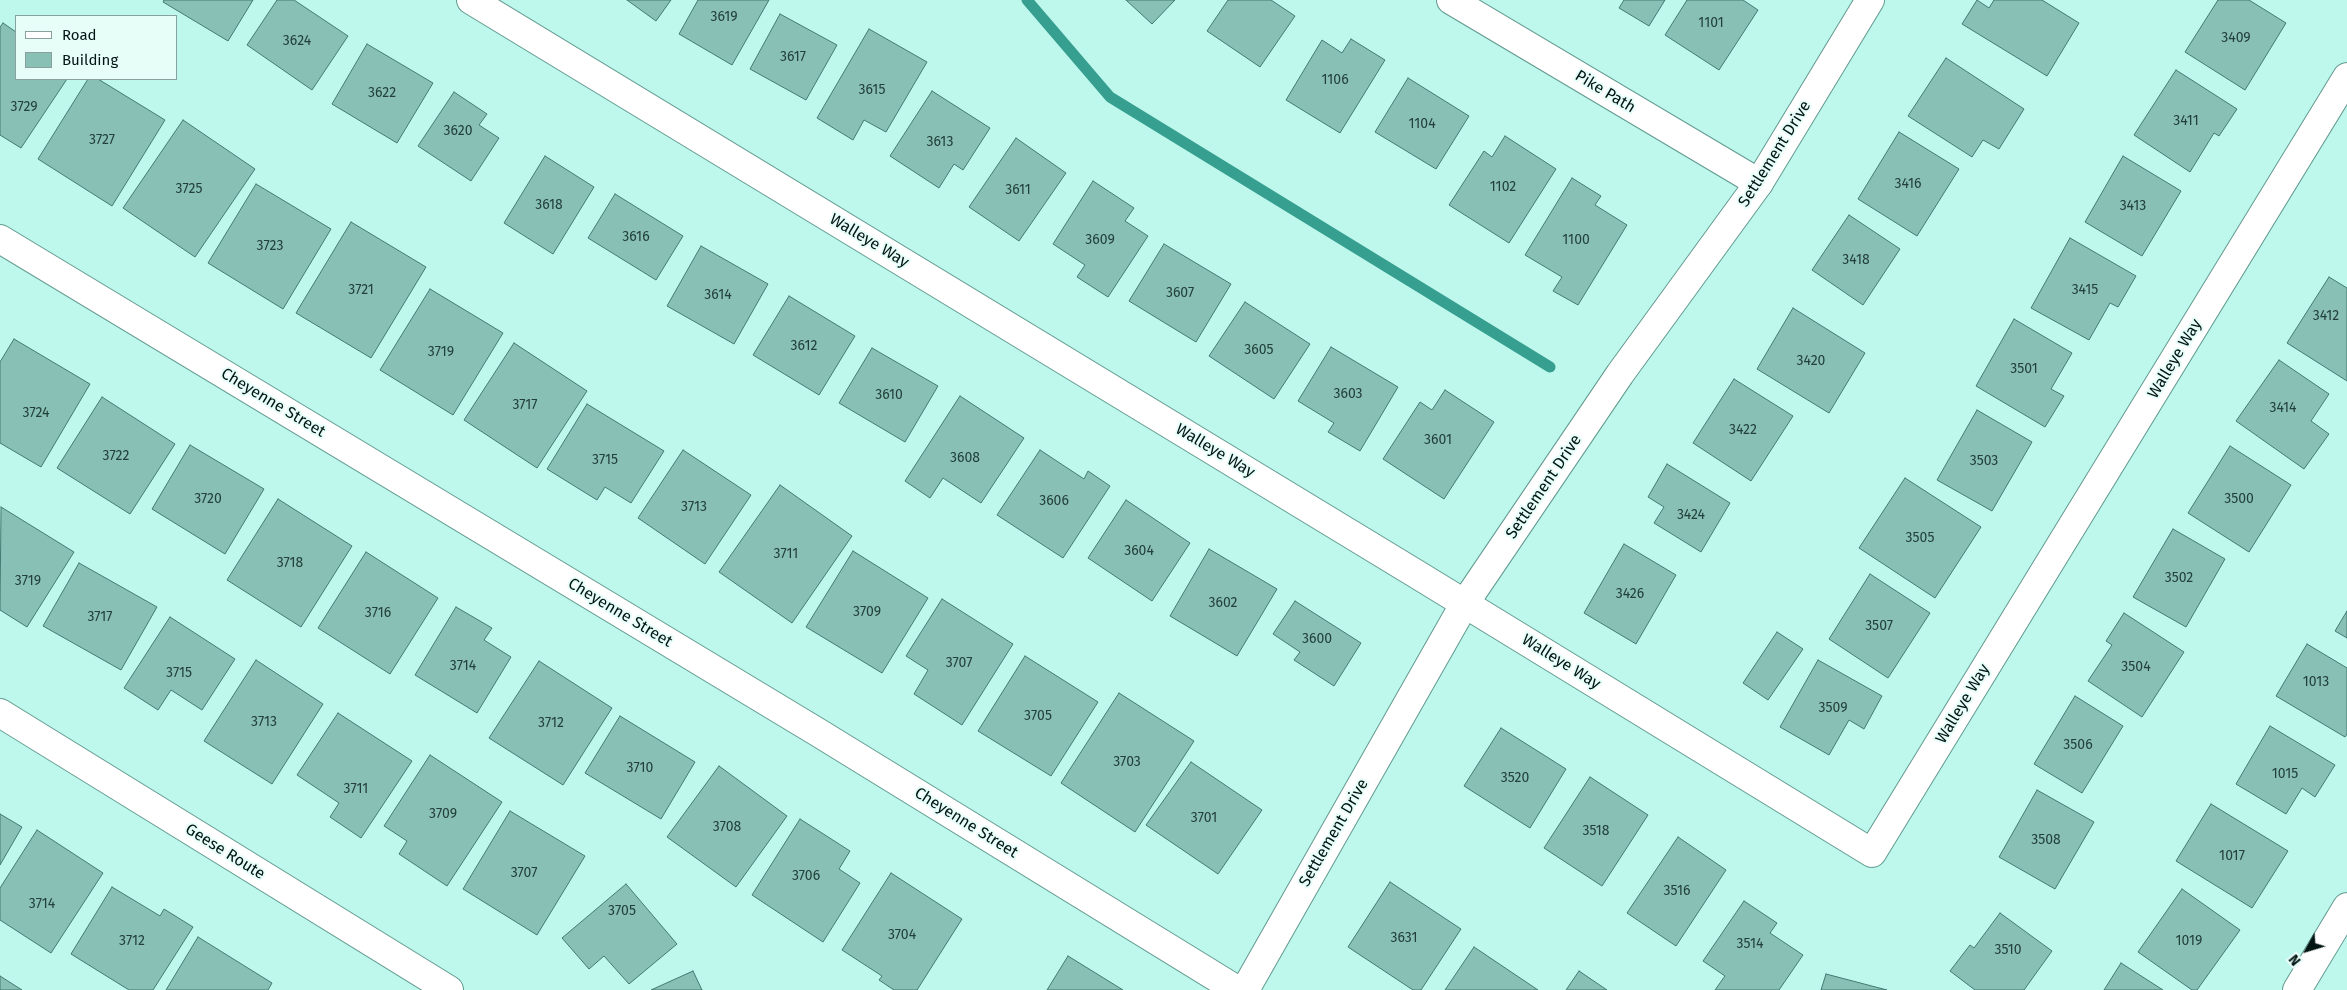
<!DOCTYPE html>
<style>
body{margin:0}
#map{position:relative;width:2347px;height:990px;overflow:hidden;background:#bef8ed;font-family:"Fira Sans",sans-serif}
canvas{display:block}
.legend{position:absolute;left:15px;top:15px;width:162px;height:65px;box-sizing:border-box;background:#e6fdf8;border:1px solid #8aa09c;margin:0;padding:6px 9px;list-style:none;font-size:15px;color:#011512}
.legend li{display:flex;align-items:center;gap:10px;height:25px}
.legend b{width:25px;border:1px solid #8aa09c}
.north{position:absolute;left:2282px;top:925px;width:50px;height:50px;-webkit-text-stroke:4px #e6fdf8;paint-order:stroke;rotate:231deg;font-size:14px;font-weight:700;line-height:20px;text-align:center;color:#011512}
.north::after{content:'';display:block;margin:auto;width:18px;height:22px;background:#011512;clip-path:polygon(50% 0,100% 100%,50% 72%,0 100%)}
</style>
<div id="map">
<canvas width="2347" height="990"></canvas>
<ul class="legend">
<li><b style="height:6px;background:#fff"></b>Road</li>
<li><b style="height:14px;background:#88c0b5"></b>Building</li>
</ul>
<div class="north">N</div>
</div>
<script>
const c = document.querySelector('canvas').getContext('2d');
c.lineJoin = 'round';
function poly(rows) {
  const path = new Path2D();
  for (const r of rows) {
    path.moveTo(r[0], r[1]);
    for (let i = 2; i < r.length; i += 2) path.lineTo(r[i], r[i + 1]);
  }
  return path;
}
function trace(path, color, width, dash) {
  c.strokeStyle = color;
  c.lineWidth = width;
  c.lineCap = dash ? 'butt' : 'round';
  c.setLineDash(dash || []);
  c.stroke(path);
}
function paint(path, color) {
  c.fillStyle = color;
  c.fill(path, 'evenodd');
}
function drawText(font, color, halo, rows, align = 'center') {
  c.font = font + ' "Fira Sans",sans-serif';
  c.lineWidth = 4;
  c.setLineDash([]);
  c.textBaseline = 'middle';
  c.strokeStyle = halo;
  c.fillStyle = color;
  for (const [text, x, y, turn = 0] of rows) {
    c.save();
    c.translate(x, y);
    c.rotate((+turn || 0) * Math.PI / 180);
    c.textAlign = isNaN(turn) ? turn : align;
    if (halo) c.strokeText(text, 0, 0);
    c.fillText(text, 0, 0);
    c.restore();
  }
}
trace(poly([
 [1027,0,1110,97,1550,367]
]), '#369f90', 11);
const building = poly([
 [164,0,253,0,228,41,163,2,164,0],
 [277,0,294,0,348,36,312,90,247,45,277,0],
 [627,0,671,0,656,21,627,0],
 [698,0,769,0,732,65,679,34,698,0],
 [1126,0,1175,0,1152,24,1126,0],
 [1228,0,1271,0,1295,16,1260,67,1207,31,1228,0],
 [1624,0,1665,0,1649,26,1619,8,1624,0],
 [1687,0,1743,0,1758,10,1719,70,1665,35,1687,0],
 [1977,0,1989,8,1994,0,2042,0,2079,23,2047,76,1962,24,1977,0],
 [2218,0,2249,0,2286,23,2245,90,2185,52,2218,0],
 [780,14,837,45,806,100,750,69,780,14],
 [3,23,16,32,16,79,67,79,21,148,0,135,0,27,3,23],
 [869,29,927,62,886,132,864,120,853,140,817,118,869,29],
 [1351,39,1385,60,1340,133,1286,100,1322,40,1342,53,1351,39],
 [367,44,433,83,397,143,332,104,367,44],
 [1946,58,2024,109,1999,149,1983,140,1972,157,1908,116,1946,58],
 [2176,70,2237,109,2219,136,2214,133,2190,172,2134,135,2176,70],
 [1408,78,1469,116,1436,169,1375,132,1408,78],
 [88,79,98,79,165,120,112,206,38,159,88,79],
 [932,91,990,128,963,170,954,164,939,188,890,156,932,91],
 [454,92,487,114,479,125,499,138,471,181,418,146,454,92],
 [183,120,255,169,195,257,123,208,183,120],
 [1899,132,1959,169,1917,236,1858,199,1899,132],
 [1505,136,1556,169,1509,243,1449,205,1484,151,1492,157,1505,136],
 [1016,138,1066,173,1019,241,969,207,1016,138],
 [545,156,594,187,553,254,504,223,545,156],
 [2123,156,2181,191,2142,256,2085,222,2123,156],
 [1572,178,1601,196,1595,205,1627,225,1578,305,1553,291,1562,277,1525,255,1572,178],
 [1093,181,1134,208,1125,221,1148,236,1108,297,1077,277,1085,265,1053,244,1093,181],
 [256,184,331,229,283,309,208,263,256,184],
 [615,194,683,236,656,280,588,238,615,194],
 [1849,215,1900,249,1863,305,1812,270,1849,215],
 [351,222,426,267,371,358,296,313,351,222],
 [2070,238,2136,276,2118,307,2110,303,2089,340,2031,308,2070,238],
 [1164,244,1231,284,1196,342,1129,301,1164,244],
 [701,246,768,284,734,344,667,306,701,246],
 [2329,277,2347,288,2347,381,2287,343,2329,277],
 [430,289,503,333,453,415,380,370,430,289],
 [789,296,855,336,819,395,753,355,789,296],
 [1245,302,1310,344,1274,399,1209,356,1245,302],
 [1793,308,1865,353,1829,413,1757,369,1793,308],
 [2014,319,2072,353,2051,389,2064,396,2045,427,1976,386,2014,319],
 [14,339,90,384,41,467,0,443,0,362,14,339],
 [514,343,587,391,537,468,464,420,514,343],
 [1331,347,1398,387,1360,451,1328,432,1334,423,1298,401,1331,347],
 [872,348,938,386,905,442,839,403,872,348],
 [2279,360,2329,394,2311,421,2329,434,2304,469,2236,421,2279,360],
 [1734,379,1793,416,1751,481,1693,443,1734,379],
 [1445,390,1494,422,1444,499,1383,459,1420,402,1432,410,1445,390],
 [960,396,1024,438,981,503,943,478,930,498,905,481,960,396],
 [102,397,175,444,130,514,57,468,102,397],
 [587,404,664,451,631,503,605,487,597,500,547,469,587,404],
 [1977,410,2032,442,1992,511,1937,480,1977,410],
 [190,445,264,489,225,554,152,509,190,445],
 [2230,446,2291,485,2249,552,2188,513,2230,446],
 [683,450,751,495,705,564,638,518,683,450],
 [1040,450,1084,479,1088,471,1110,486,1063,558,997,515,1040,450],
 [1667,464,1730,503,1701,552,1654,523,1664,507,1648,497,1667,464],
 [1905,478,1981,527,1935,598,1859,548,1905,478],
 [780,485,852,536,792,623,719,572,780,485],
 [278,499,352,546,301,627,227,580,278,499],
 [1126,500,1190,543,1152,601,1088,558,1126,500],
 [1,507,74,552,27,627,0,610,1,507],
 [2173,529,2225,559,2186,627,2133,597,2173,529],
 [1624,544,1676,575,1636,644,1584,613,1624,544],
 [1209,549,1277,589,1237,656,1170,616,1209,549],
 [853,551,928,598,882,673,806,627,853,551],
 [366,552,438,598,390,674,318,628,366,552],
 [79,563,157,607,121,670,43,626,79,563],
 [1870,574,1930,613,1888,678,1829,639,1870,574],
 [942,599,1013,644,962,725,914,694,928,670,906,656,942,599],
 [1295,601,1361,643,1334,686,1294,660,1300,652,1273,634,1295,601],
 [456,607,492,628,484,640,511,657,477,713,415,675,456,607],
 [2347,611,2347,638,2335,631,2347,611],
 [2124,613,2184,652,2142,717,2088,681,2112,645,2106,641,2124,613],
 [170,617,235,659,202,710,171,690,158,710,124,688,170,617],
 [1777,632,1803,649,1768,700,1743,683,1777,632],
 [2307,644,2347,668,2347,734,2345,737,2276,696,2307,644],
 [1025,656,1098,702,1051,776,978,731,1025,656],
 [256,660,323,704,272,784,204,741,256,660],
 [1818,660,1882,696,1864,729,1849,720,1829,755,1780,727,1818,660],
 [539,661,612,708,563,785,489,738,539,661],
 [1119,693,1194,741,1135,832,1061,783,1119,693],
 [2075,696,2123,726,2082,793,2034,764,2075,696],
 [338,713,412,761,361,838,330,817,339,803,297,775,338,713],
 [620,716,695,762,661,819,585,773,620,716],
 [2270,726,2335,765,2315,797,2302,788,2286,814,2236,784,2270,726],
 [1501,728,1566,769,1530,828,1464,786,1501,728],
 [430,755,502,802,447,886,399,854,407,841,384,826,430,755],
 [1191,762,1262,810,1218,874,1146,825,1191,762],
 [719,766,787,816,736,887,667,837,719,766],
 [1590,777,1648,815,1602,886,1544,848,1590,777],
 [2037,790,2094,822,2055,889,1999,857,2037,790],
 [2211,804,2288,851,2252,908,2176,861,2211,804],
 [510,811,585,856,537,935,463,889,510,811],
 [0,814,22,827,0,865,0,814],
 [800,819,850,851,839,869,860,883,823,942,752,895,800,819],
 [37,830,103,873,51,953,0,920,0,888,37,830],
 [1678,837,1726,870,1676,946,1627,913,1678,837],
 [891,873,962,919,917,990,894,990,879,980,882,976,842,950,891,873],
 [1390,882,1461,929,1421,990,1413,990,1348,947,1390,882],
 [626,884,677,944,629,984,604,956,589,969,562,938,626,884],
 [112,887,160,916,164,909,193,927,153,990,129,990,71,954,112,887],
 [2182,889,2240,930,2197,990,2192,990,2138,952,2182,889],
 [1744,901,1777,923,1770,933,1803,955,1779,990,1715,990,1725,976,1703,961,1744,901],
 [2000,913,2052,951,2024,990,1975,990,1950,971,1970,945,1974,948,2000,913],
 [198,937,272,983,268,990,166,990,198,937],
 [1474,947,1538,990,1445,990,1474,947],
 [1068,956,1123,990,1047,990,1068,956],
 [2121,963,2163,990,2104,990,2121,963],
 [693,971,702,990,651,990,693,971],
 [1579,971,1607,990,1566,990,1579,971],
 [1826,974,1887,990,1821,990,1826,974],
 [0,976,22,990,0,990,0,976]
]);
paint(building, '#88c0b5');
trace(building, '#437a71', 1);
const street = poly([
 [471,0,1418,575,1872,853,2347,77],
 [1451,0,1759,183],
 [0,239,819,733,1237,990],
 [0,713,449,990],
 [2297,990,2347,907]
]);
const secondary = poly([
 [1245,990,1465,603,1620,374,1759,183,1870,0]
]);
trace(street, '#62998f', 30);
trace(secondary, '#62998f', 30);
trace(street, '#fff', 28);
trace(secondary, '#fff', 28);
drawText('14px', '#23403b', null, [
 ["3619",724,17],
 ["1101",1711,23],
 ["3409",2236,38],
 ["3624",297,41],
 ["3617",793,57],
 ["1106",1335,80],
 ["3615",872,90],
 ["3622",382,93],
 ["3729",24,107],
 ["3411",2186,121],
 ["1104",1422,124],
 ["3620",458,131],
 ["3727",102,140],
 ["3613",940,142],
 ["3416",1908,184],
 ["1102",1503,187],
 ["3725",189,189],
 ["3611",1018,190],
 ["3618",549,205],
 ["3413",2133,206],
 ["3616",636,237],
 ["3609",1100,240],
 ["1100",1576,240],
 ["3723",270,246],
 ["3418",1856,260],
 ["3721",361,290],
 ["3415",2085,290],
 ["3607",1180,293],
 ["3614",718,295],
 ["3412",2326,316],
 ["3612",804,346],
 ["3605",1259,350],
 ["3719",441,352],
 ["3420",1811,361],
 ["3501",2024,369],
 ["3603",1348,394],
 ["3610",889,395],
 ["3717",525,405],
 ["3414",2283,408],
 ["3724",36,413],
 ["3422",1743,430],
 ["3601",1438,440],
 ["3722",116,456],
 ["3608",965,458],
 ["3715",605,460],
 ["3503",1984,461],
 ["3720",208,499],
 ["3500",2239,499],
 ["3606",1054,501],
 ["3713",694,507],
 ["3424",1691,515],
 ["3505",1920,538],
 ["3604",1139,551],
 ["3711",786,554],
 ["3718",290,563],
 ["3502",2179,578],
 ["3719",28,581],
 ["3426",1630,594],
 ["3602",1223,603],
 ["3709",867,612],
 ["3716",378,613],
 ["3717",100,617],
 ["3507",1879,626],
 ["3600",1317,639],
 ["3707",959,663],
 ["3714",463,666],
 ["3504",2136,667],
 ["3715",179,673],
 ["1013",2316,682],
 ["3509",1833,708],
 ["3705",1038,716],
 ["3713",264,722],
 ["3712",551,723],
 ["3506",2078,745],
 ["3703",1127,762],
 ["3710",640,768],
 ["1015",2285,774],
 ["3520",1515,778],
 ["3711",356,789],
 ["3709",443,814],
 ["3701",1204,818],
 ["3708",727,827],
 ["3518",1596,831],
 ["3508",2046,840],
 ["1017",2232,856],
 ["3707",524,873],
 ["3706",806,876],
 ["3516",1677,891],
 ["3714",42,904],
 ["3705",622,911],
 ["3704",902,935],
 ["3631",1404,938],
 ["3712",132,941],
 ["1019",2189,941],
 ["3514",1750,944],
 ["3510",2008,950]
]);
drawText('16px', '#011512', '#e6fdf8', [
 ["Pike Path",1605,92,31],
 ["Settlement Drive",1775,154,-58],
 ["Walleye Way",869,241,31],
 ["Walleye Way",2175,359,-59],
 ["Cheyenne Street",273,403,31],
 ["Walleye Way",1215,451,31],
 ["Settlement Drive",1544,487,-56],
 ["Cheyenne Street",620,613,31],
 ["Walleye Way",1561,662,32],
 ["Walleye Way",1963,704,-59],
 ["Cheyenne Street",966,823,32],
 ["Settlement Drive",1334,833,-60],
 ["Geese Route",225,852,32]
]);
</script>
